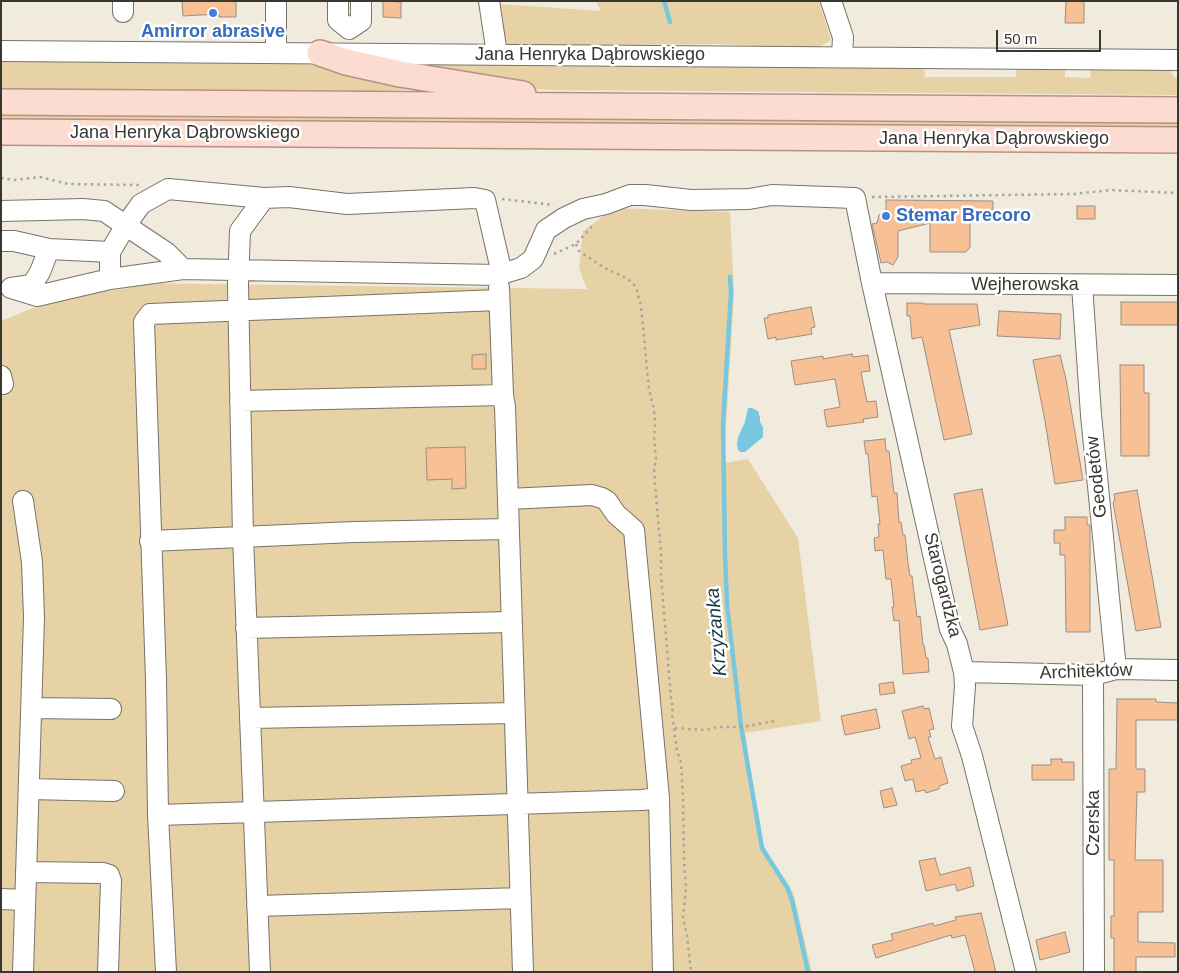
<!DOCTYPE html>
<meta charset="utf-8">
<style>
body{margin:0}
#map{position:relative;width:1179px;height:973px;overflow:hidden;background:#f1ebde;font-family:Helvetica,sans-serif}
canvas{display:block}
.frame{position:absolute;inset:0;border:2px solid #393732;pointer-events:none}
.scale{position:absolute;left:996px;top:30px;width:105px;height:22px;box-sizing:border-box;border:2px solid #393732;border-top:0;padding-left:6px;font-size:15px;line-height:18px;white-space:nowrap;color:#393732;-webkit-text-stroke:4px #fff;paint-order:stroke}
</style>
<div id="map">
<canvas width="1179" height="973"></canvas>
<div class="frame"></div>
<div class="scale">50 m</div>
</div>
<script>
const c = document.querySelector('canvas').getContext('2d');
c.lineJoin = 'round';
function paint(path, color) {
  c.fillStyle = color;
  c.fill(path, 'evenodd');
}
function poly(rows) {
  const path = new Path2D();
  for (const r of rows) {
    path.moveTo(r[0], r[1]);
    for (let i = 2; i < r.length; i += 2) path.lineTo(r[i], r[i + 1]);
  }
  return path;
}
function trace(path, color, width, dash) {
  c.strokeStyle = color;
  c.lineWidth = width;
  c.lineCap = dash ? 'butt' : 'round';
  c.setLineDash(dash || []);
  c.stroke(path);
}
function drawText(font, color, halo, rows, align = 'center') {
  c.font = font + ' Helvetica,sans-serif';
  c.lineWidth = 5;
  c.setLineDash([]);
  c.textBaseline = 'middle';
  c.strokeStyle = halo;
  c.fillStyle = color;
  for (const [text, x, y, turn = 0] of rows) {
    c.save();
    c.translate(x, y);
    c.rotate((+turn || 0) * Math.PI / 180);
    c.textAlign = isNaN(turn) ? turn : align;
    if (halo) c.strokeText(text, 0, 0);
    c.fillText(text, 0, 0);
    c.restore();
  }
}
paint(poly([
 [596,1,819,1,831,40,816,49,720,44,511,46,505,42,497,4,601,11],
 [1,60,305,62,391,80,420,89,346,93,1,94],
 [378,62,924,65,925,77,1016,77,1017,66,1065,67,1065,77,1090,78,1091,67,1170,70,1174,78,1178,78,1178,95,556,90,533,89],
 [1,111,1178,119,1178,132,1,124],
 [615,208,730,212,734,293,724,463,748,459,798,538,821,721,745,733,762,847,793,892,812,972,1,972,1,321,40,305,93,293,130,288,131,283,587,289,579,268,583,231]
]), '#e6d2a5');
paint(poly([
 [748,408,752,408,758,411,760,417,760,422,763,427,763,437,745,452,740,452,738,450,737,444,738,437,745,422]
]), '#78c7df');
trace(poly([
 [664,1,670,22],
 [730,277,731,293,723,423,725,556,727,604,741,726,762,848,787,887,792,900,808,972]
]), '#78c7df', 4.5);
const building = poly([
 [182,1,236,1,236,17,219,17,219,14,183,16,182,1],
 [383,1,401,2,401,18,383,17,383,1],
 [1066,1,1084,1,1084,23,1065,23,1066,1],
 [886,200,993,201,993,210,970,211,970,247,966,252,930,252,930,223,898,231,898,257,893,265,887,262,881,263,872,224,877,223,879,215,886,212,886,200],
 [1077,206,1095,206,1095,219,1077,219,1077,206],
 [1121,302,1178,302,1178,325,1121,325,1121,302],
 [907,303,923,303,923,304,977,304,980,325,949,330,972,434,944,440,922,337,912,339,910,316,907,316,907,303],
 [811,307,815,327,811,328,812,334,776,340,776,337,768,339,764,318,768,318,768,315,811,307],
 [999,311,1061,314,1060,339,997,336,999,311],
 [486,354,486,369,472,369,472,355,486,354],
 [852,354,853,357,868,355,870,371,861,372,867,402,876,401,878,417,863,419,864,422,827,427,824,410,840,407,835,379,795,385,791,361,823,356,823,359,852,354],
 [1060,355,1066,379,1083,480,1055,484,1045,421,1033,360,1060,355],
 [1120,365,1144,365,1144,393,1149,393,1149,456,1121,456,1120,365],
 [885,439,886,451,889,451,894,493,897,493,899,522,901,522,903,535,905,535,908,563,910,576,912,576,917,617,920,616,923,645,924,645,926,658,928,658,929,672,903,674,899,620,894,621,892,607,894,607,891,579,886,579,883,550,875,551,874,538,879,537,878,524,880,524,877,496,872,497,868,454,866,454,864,441,885,439],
 [465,447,466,488,452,489,452,479,427,480,426,448,465,447],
 [982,489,1008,625,980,630,954,494,982,489],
 [1137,490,1161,627,1136,631,1113,502,1115,501,1114,494,1137,490],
 [1065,517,1087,517,1087,525,1090,525,1090,632,1066,632,1065,555,1060,555,1060,543,1054,543,1054,530,1065,530,1065,517],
 [893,682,895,693,880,695,879,684,893,682],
 [1117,699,1156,699,1156,702,1178,703,1178,720,1136,720,1136,769,1145,769,1145,792,1137,792,1135,860,1163,860,1163,912,1138,912,1138,942,1175,943,1175,957,1136,957,1136,972,1114,972,1114,938,1111,938,1111,916,1114,916,1114,860,1109,860,1109,769,1116,769,1117,699],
 [923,706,924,709,929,708,934,729,929,730,931,737,928,737,935,759,941,757,948,783,939,786,939,789,926,793,925,790,916,792,913,779,905,781,901,766,912,763,911,760,921,758,915,737,909,739,902,711,923,706],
 [876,709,880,728,845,735,841,716,876,709],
 [1051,759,1062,759,1062,762,1074,762,1074,780,1032,780,1032,765,1051,765,1051,759],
 [892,788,897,805,884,808,880,791,892,788],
 [935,858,940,875,970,867,974,886,957,891,955,884,926,891,919,861,935,858],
 [981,913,996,972,975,972,965,935,952,938,951,935,876,958,872,945,893,940,891,934,933,923,934,926,956,920,955,917,981,913],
 [1065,932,1070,952,1040,960,1036,940,1065,932]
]);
paint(building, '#f7c095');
trace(building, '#9a8f86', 1);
const minor = poly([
 [123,1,123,12],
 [338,1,338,20,349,29,361,21,361,1],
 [489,1,497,54],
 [831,1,843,37,842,57],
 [1,51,1178,60],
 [276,53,276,1],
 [1,211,83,209,104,211,167,253,183,269,498,275,521,268,533,259,546,230,564,218,583,209,606,204,630,195,645,195,691,200,749,199,772,195,855,198,872,283,950,629,957,644,964,672,965,686,962,726,972,756,1026,972],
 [1,241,14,241,49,249,110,252],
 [110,279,110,252,126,225,141,204,168,189,264,198,289,197,347,204,474,198,485,200,502,274],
 [872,283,1178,285],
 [1082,285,1091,415,1116,669],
 [499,287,503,395,505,407,523,972],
 [11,288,37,296,110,279,183,269],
 [11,288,32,285,40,272,49,249],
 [1,376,3,384],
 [240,401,503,395],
 [508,499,592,495,602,498,607,501,616,514,634,530,659,798,663,972],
 [150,541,354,532,508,529],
 [246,628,511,622],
 [964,672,1093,675,1116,669,1178,670],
 [1093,675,1094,972],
 [32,708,111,709],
 [250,718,514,713],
 [29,789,114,791],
 [158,815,642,800,659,798],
 [26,872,103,873,109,875,111,881,108,972],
 [1,899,25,900],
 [257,906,521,898],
 [23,972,34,617,32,562,23,501],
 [166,972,158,815,156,679,144,322,150,314,499,300],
 [260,972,243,536,238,285,240,231,264,198]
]);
const major = poly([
 [320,53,346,62,400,74,523,94],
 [1,102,1178,110],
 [1,132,1178,140]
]);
trace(minor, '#797368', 22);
trace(major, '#b69284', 28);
trace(poly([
 [1,178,15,180,40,177,68,184,139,185],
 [872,197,1074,194,1110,190,1178,193],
 [502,199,554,205],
 [576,244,579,251,603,267,628,279,636,287,641,306,649,390,654,409,655,424,654,437,656,460,654,468,655,484,661,554,661,575,671,699,673,707,672,715,677,751,681,762,683,796,684,861,686,887,683,917,687,936,691,972],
 [554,254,576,244,593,225],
 [675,728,704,730,717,727,743,727,775,721]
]), '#a9a59b', 2.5, [2.5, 4]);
trace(minor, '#fff', 20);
trace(major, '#fcdbd0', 25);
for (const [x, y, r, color] of [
 [213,13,5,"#3f7fe0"],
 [886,216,5,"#3f7fe0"]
]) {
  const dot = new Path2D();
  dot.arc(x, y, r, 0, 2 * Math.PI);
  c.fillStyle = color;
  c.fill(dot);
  trace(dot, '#fff', 2);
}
drawText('bold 18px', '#366cbe', '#fff', [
 ["Amirror abrasive",213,32],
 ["Stemar Brecoro",896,216,"left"]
]);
drawText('18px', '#393732', '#fff', [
 ["Jana Henryka Dąbrowskiego",590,55],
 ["Jana Henryka Dąbrowskiego",185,133],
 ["Jana Henryka Dąbrowskiego",994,139],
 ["Wejherowska",1025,285],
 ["Geodetów",1097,477,-96],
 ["Starogardzka",942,585,76],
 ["Architektów",1086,672,-2],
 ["Czerska",1094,823,-90]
]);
drawText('italic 19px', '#133843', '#fff', [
 ["Krzyżanka",717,632,-95]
]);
</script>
